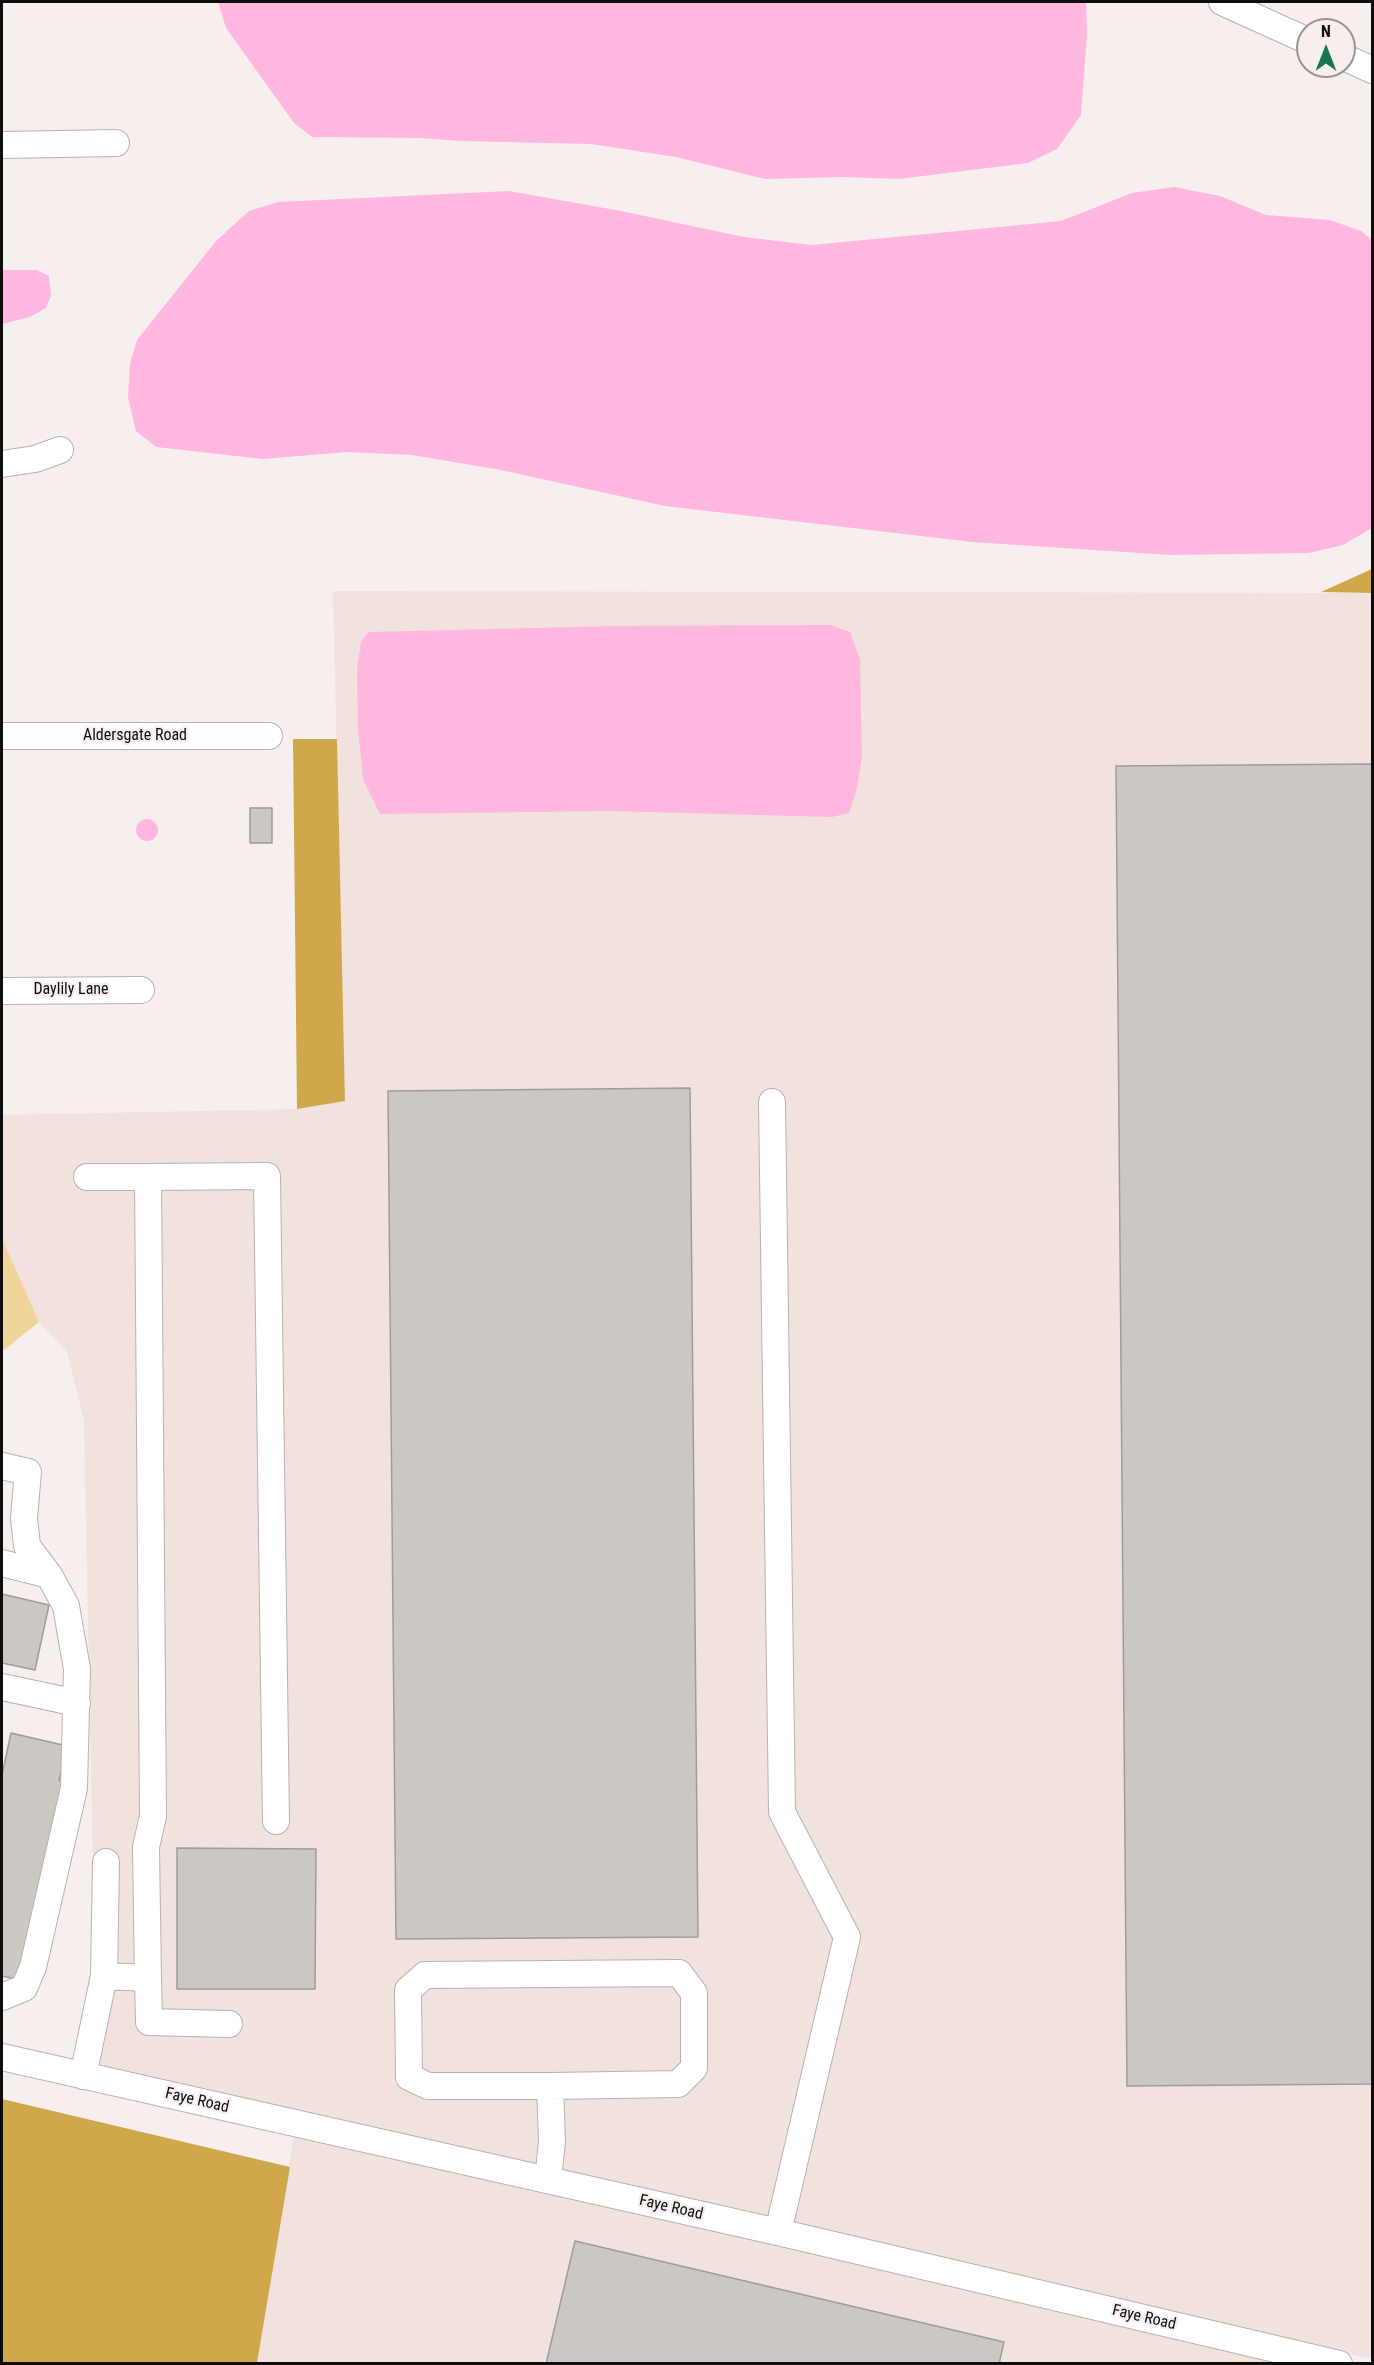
<!DOCTYPE html>
<style>
body{margin:0}
#map{position:relative;width:1374px;height:2365px;overflow:hidden;background:#f6efee;font-family:"Roboto Condensed",sans-serif}
canvas{display:block}
.frame{position:absolute;inset:0;border:3px solid #0e0c0c;pointer-events:none}
.north{position:absolute;left:1296px;top:18px;width:60px;height:60px;box-sizing:border-box;background:#f6efee;border:2px solid #999494;border-radius:50%;rotate:0deg;font-size:16px;font-weight:700;line-height:24px;text-align:center;color:#0e0c0c}
.north::after{content:'';display:block;margin:auto;width:21px;height:27px;background:#15774e;clip-path:polygon(50% 0,100% 100%,50% 72%,0 100%)}
</style>
<div id="map">
<canvas width="1374" height="2365"></canvas>
<div class="frame"></div>
<div class="north">N</div>
</div>
<script>
const c = document.querySelector('canvas').getContext('2d');
c.lineJoin = 'round';
function paint(path, color) {
  c.fillStyle = color;
  c.fill(path, 'evenodd');
}
function poly(rows) {
  const path = new Path2D();
  for (const r of rows) {
    if (r.length === 3) {
      path.moveTo(r[0] + r[2], r[1]);
      path.arc(r[0], r[1], r[2], 0, 2 * Math.PI);
      continue;
    }
    path.moveTo(r[0], r[1]);
    for (let i = 2; i < r.length; i += 2) path.lineTo(r[i], r[i + 1]);
  }
  return path;
}
function trace(path, color, width, dash) {
  c.strokeStyle = color;
  c.lineWidth = width;
  c.lineCap = dash ? 'butt' : 'round';
  c.setLineDash(dash || []);
  c.stroke(path);
}
function drawText(font, color, halo, rows, align = 'center') {
  c.font = font + ' "Roboto Condensed",sans-serif';
  c.lineWidth = 4.5;
  c.setLineDash([]);
  c.textBaseline = 'middle';
  c.strokeStyle = halo;
  c.fillStyle = color;
  for (const [text, x, y, turn = 0] of rows) {
    c.save();
    c.translate(x, y);
    c.rotate((+turn || 0) * Math.PI / 180);
    c.textAlign = isNaN(turn) ? turn : align;
    if (halo) c.strokeText(text, 0, 0);
    c.fillText(text, 0, 0);
    c.restore();
  }
}
paint(poly([
 [333,591,1372,593,1372,2359,74,2062,95,1968,84,1421,67,1352,39,1322,2,1238,2,1115,297,1109,345,1101],
 [294,2134,1273,2359,1275,2363,257,2364]
]), '#f1e2de');
paint(poly([
 [2,1238,39,1322,4,1350,2,1348]
]), '#f0d49a');
paint(poly([
 [1372,569,1372,593,1321,592],
 [293,739,337,739,345,1101,297,1109],
 [2,2099,290,2167,257,2363,2,2363]
]), '#d0a74b');
paint(poly([
 [218,2,1086,2,1087,34,1081,115,1057,149,1028,163,899,179,844,177,765,179,676,157,591,144,461,141,421,138,312,137,294,123,226,28],
 [1174,187,1220,196,1266,215,1330,220,1361,231,1372,240,1372,528,1343,545,1309,553,1170,555,972,542,665,506,501,470,412,455,347,452,263,459,156,447,136,431,128,397,130,364,137,340,216,241,249,211,278,202,509,191,621,211,744,237,812,245,1061,221,1132,193],
 [2,270,37,270,49,276,51,296,46,308,30,317,2,324],
 [830,625,850,632,860,659,862,758,856,792,849,813,832,817,609,811,380,814,363,779,358,727,357,670,361,641,369,632,615,626],
 [147,830,11]
]), '#ffb7df');
const building = poly([
 [1372,764,1372,2084,1127,2086,1116,766,1372,764],
 [250,808,272,808,272,843,250,843,250,808],
 [690,1088,698,1937,396,1939,388,1091,690,1088],
 [2,1594,49,1605,35,1670,2,1663,2,1594],
 [11,1733,67,1746,59,1780,66,1781,20,1980,2,1976,2,1775,11,1733],
 [177,1848,316,1849,315,1989,177,1989,177,1848],
 [575,2241,1004,2342,999,2364,546,2364,575,2241]
]);
paint(building, '#cbc7c3');
trace(building, '#a09c99', 1.5);
const minor = poly([
 [1222,2,1308,41],
 [1344,57,1372,70],
 [2,145,116,143],
 [2,464,35,459,60,450],
 [2,736,269,736],
 [2,991,141,990],
 [772,1102,782,1812,847,1937,778,2232],
 [87,1177,148,1177],
 [2,1466,28,1472,24,1518,27,1546,49,1575,66,1606,77,1669,74,1788,33,1967,24,1988,2,1997],
 [2,1563,49,1575],
 [2,1687,77,1703],
 [104,1976,148,1978,149,2022,229,2024],
 [148,1978,146,1847,153,1816,148,1177,267,1176,276,1821],
 [2,2057,778,2232,1339,2364],
 [83,2076,104,1976,106,1862],
 [548,2180,552,2141,550,2086,678,2084,694,2068,694,1993,679,1973,425,1975,408,1990,409,2077,428,2086,550,2086]
]);
trace(minor, '#b8b2b0', 28);
trace(minor, '#fff', 26);
drawText('16px', '#0e0c0c', '#f6efee', [
 ["Aldersgate Road",135,736],
 ["Daylily Lane",71,990],
 ["Faye Road",197,2101,13],
 ["Faye Road",671,2208,13],
 ["Faye Road",1144,2318,13]
]);
</script>
